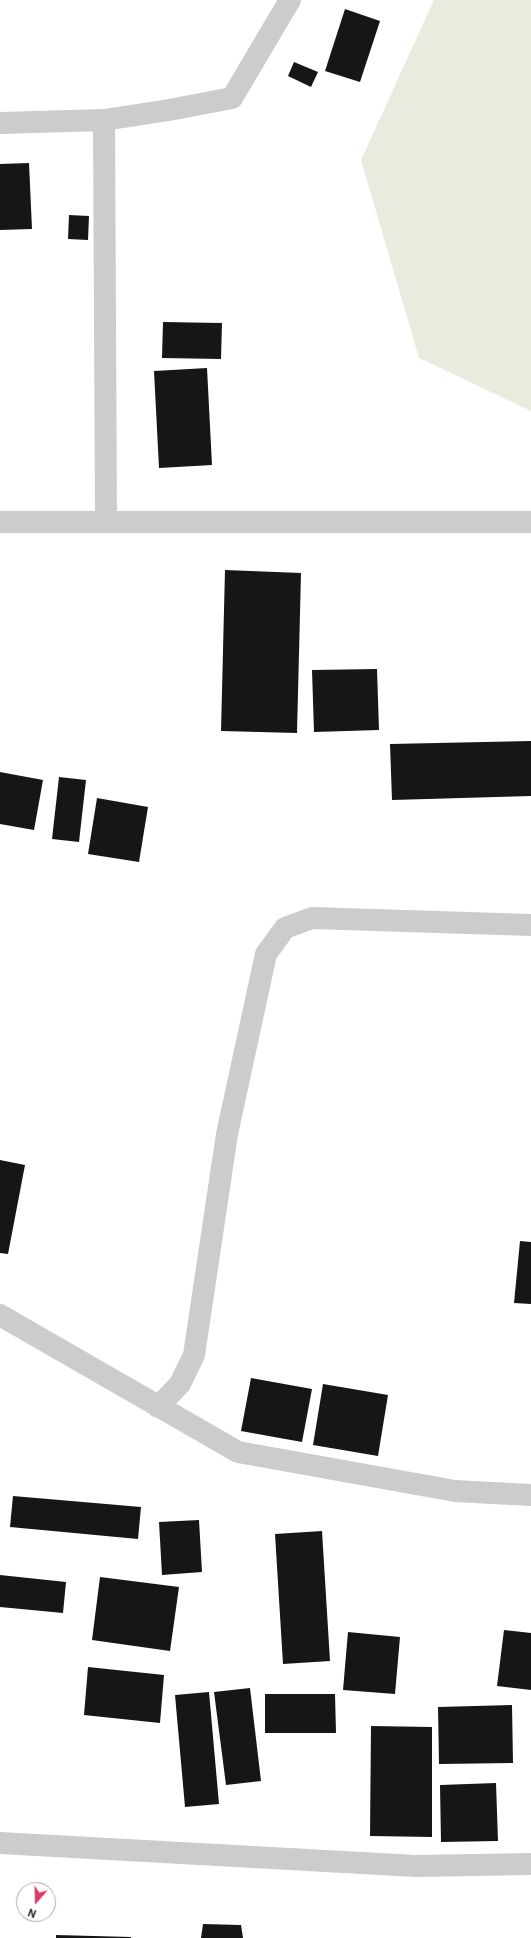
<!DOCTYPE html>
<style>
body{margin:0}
#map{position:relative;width:531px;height:1938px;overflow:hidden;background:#fff;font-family:Roboto,sans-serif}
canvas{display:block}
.north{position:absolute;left:16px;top:1882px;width:40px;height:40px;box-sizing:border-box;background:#fff;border:1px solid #acacac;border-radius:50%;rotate:200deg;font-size:11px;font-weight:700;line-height:16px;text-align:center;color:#2f2f2f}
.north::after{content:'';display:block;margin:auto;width:14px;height:18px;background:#df3962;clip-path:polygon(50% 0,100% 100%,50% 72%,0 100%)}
</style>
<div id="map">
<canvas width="531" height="1938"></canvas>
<div class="north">N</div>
</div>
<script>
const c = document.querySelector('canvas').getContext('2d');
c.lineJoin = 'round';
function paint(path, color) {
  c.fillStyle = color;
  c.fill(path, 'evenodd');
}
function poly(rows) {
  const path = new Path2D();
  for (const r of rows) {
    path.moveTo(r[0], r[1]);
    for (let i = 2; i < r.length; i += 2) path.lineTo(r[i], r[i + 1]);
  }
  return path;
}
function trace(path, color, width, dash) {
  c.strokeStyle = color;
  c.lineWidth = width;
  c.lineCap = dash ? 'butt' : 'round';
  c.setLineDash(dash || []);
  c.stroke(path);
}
paint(poly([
 [434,0,531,0,531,411,419,358,361,160]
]), '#e8ecde');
paint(poly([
 [345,9,380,21,360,82,325,71],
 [294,62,318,72,311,87,288,76],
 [29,163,32,229,0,230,0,164],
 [69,215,89,216,88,240,68,239],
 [163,322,222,323,221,359,162,358],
 [207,368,212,465,159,468,154,371],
 [225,570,301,573,297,733,221,731],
 [377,669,379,730,314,732,312,670],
 [531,741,531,796,392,800,390,744],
 [0,772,43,780,34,830,0,824],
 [59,777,86,780,79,842,52,839],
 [97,798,148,807,139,862,88,854],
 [0,1160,25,1165,8,1254,0,1253],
 [520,1241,531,1242,531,1304,514,1303],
 [251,1378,312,1389,302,1442,241,1431],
 [323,1384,388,1395,378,1456,313,1445],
 [13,1496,141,1507,138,1539,10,1527],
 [199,1520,202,1572,162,1575,159,1522],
 [322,1531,330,1661,283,1664,275,1534],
 [0,1575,66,1582,63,1613,0,1607],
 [100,1577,179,1587,170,1651,92,1640],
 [504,1630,531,1633,531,1690,497,1686],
 [348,1632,400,1637,395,1694,343,1690],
 [88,1667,164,1675,160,1723,84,1715],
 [250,1688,261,1781,226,1785,214,1692],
 [209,1692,219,1804,185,1807,175,1695],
 [265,1694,335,1694,336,1733,265,1733],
 [512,1705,513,1763,439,1764,438,1707],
 [371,1726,432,1727,432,1837,370,1836],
 [496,1783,498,1841,441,1842,440,1785],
 [203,1924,241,1925,243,1938,201,1938],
 [56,1935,131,1937,131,1938,56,1938]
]), '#161616');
trace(poly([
 [104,120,106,522],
 [0,123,104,120,169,110,232,98,290,0],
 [0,522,531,522],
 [0,1315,238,1452,455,1491,531,1495],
 [158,1407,180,1384,194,1355,227,1134,266,954,285,928,312,918,531,925],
 [0,1843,416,1866,531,1864]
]), '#ccc', 22);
</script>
